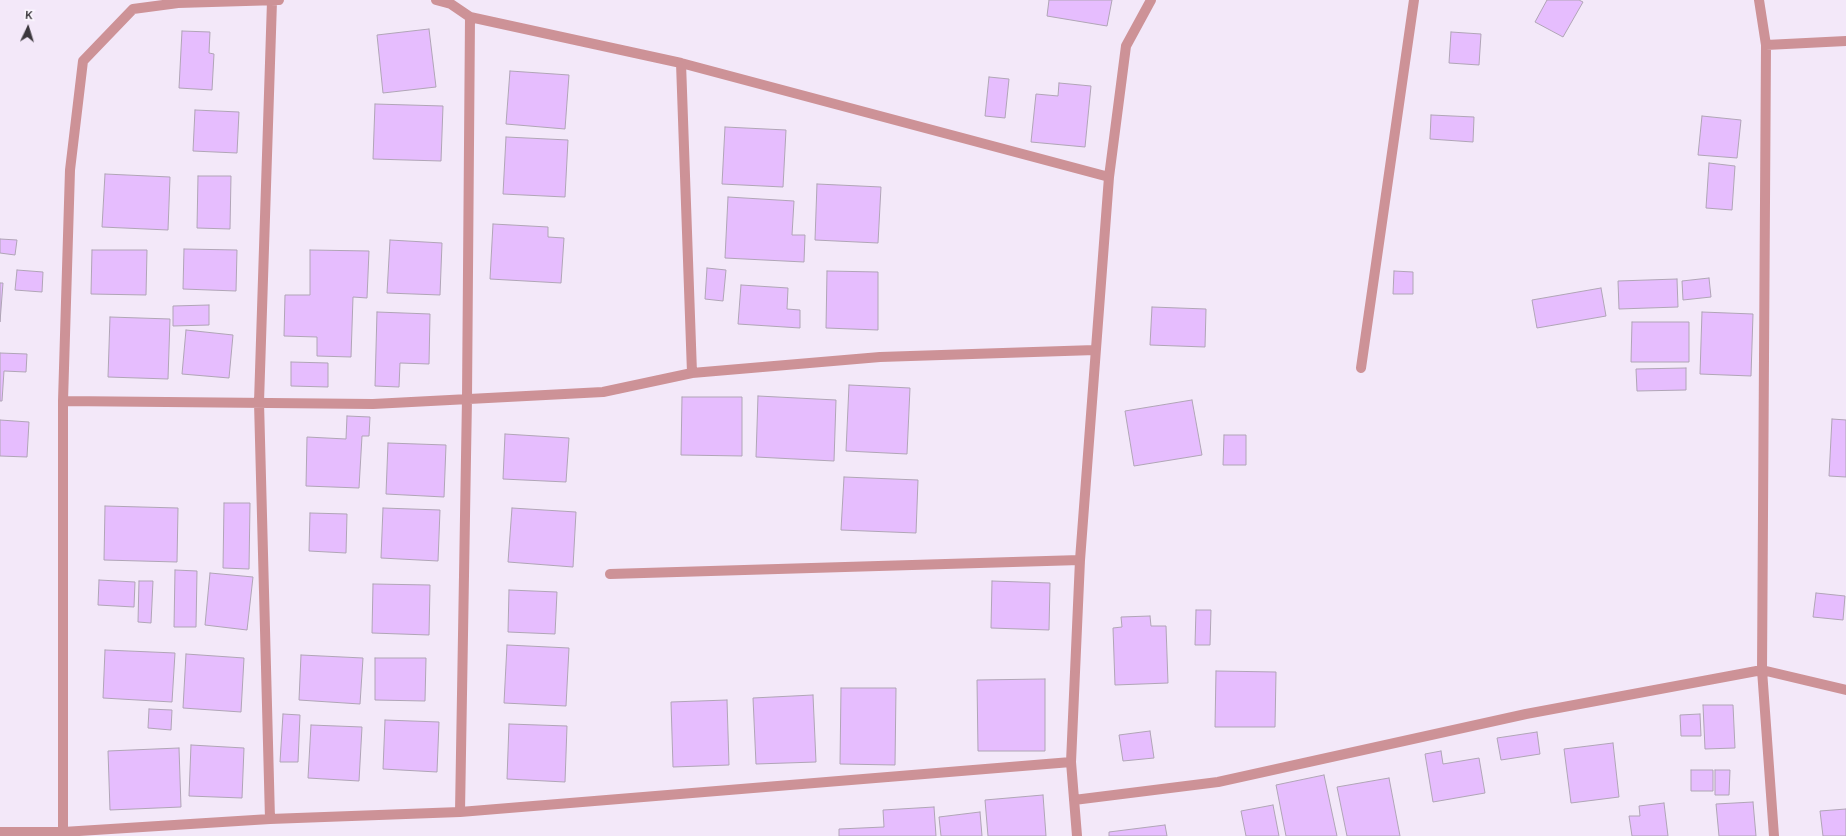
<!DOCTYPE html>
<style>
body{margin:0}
#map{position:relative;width:1846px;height:836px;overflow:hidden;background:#f3e8f9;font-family:Raleway,sans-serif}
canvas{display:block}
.north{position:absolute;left:8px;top:8px;width:40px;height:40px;-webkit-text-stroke:3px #fcf8ff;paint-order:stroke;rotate:4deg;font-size:11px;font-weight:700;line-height:16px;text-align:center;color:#3b373d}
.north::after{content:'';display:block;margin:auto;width:14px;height:18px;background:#3b373d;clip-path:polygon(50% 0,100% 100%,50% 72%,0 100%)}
</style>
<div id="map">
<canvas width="1846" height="836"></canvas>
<div class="north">K</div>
</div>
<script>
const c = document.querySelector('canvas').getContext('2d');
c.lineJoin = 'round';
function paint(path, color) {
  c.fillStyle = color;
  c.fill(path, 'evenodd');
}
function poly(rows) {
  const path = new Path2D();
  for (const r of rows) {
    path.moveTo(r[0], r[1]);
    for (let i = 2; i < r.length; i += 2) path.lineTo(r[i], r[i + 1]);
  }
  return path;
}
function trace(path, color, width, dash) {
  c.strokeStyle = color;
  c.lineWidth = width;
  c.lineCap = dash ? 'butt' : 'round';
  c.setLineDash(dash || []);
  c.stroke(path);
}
const building = poly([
 [1049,0,1112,0,1107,26,1047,16,1049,0],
 [1547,0,1579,0,1583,2,1563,37,1535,22,1547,0],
 [429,29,436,87,383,93,377,35,429,29],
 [182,31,210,32,209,53,214,54,212,90,179,88,182,31],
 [1451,32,1481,34,1479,65,1449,63,1451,32],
 [510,71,569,75,565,129,506,124,510,71],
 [989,77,1009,79,1005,118,985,116,989,77],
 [1059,83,1091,86,1085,147,1031,142,1036,94,1058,96,1059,83],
 [375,104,443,106,441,161,373,159,375,104],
 [195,110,239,112,237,153,193,151,195,110],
 [1431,115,1474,117,1473,142,1430,139,1431,115],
 [1702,116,1741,120,1737,158,1698,155,1702,116],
 [725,127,786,130,783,187,722,184,725,127],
 [506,137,568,140,565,197,503,194,506,137],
 [1709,163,1735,166,1732,210,1706,208,1709,163],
 [105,174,170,177,168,230,102,227,105,174],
 [198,176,231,176,230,229,197,228,198,176],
 [817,184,881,187,878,243,815,240,817,184],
 [728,197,794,201,792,235,805,235,804,262,725,258,728,197],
 [493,224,548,227,548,237,564,238,561,283,490,279,493,224],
 [0,239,17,240,15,255,0,253,0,239],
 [390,240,442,243,440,295,387,293,390,240],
 [184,249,237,250,236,291,183,289,184,249],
 [92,250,147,250,146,295,91,294,92,250],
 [310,250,369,251,367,298,353,297,351,357,317,356,317,337,284,336,285,295,310,295,310,250],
 [707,268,726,270,723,301,705,299,707,268],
 [17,270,43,272,42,292,15,290,17,270],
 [827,271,878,272,878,330,826,328,827,271],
 [1394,271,1413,272,1413,294,1393,294,1394,271],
 [1709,278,1711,297,1683,300,1682,281,1709,278],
 [1677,279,1678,307,1619,309,1618,281,1677,279],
 [0,283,3,283,0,322,0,283],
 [741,285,788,288,787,309,800,310,800,328,738,324,741,285],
 [1601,288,1606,316,1537,328,1532,300,1601,288],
 [209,305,209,325,173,326,173,306,209,305],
 [1152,307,1206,309,1205,347,1150,345,1152,307],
 [377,312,430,314,429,364,400,363,399,387,375,386,377,312],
 [1702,312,1753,314,1751,376,1700,374,1702,312],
 [110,317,170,319,168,379,108,377,110,317],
 [1632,322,1689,322,1689,362,1631,362,1632,322],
 [186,330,233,335,229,378,182,374,186,330],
 [0,353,27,354,26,372,4,371,2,401,0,401,0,353],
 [291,362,328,363,328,387,291,386,291,362],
 [1686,368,1686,390,1637,391,1636,369,1686,368],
 [849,385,910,388,907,454,846,451,849,385],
 [758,396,836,400,834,461,756,457,758,396],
 [682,397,742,397,742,456,681,455,682,397],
 [1192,400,1202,455,1134,466,1125,411,1192,400],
 [347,416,370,417,369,436,362,436,359,488,306,486,307,437,346,439,347,416],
 [1832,419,1846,420,1846,477,1829,476,1832,419],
 [0,420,29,422,27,457,0,456,0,420],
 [505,434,569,438,566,482,503,479,505,434],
 [1224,435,1246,435,1246,465,1223,465,1224,435],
 [388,443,446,445,444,497,386,494,388,443],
 [844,477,918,480,916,533,841,530,844,477],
 [224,503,250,503,249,569,223,568,224,503],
 [105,506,178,508,177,562,104,560,105,506],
 [383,508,440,510,438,561,381,558,383,508],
 [512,508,576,512,573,567,508,562,512,508],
 [310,513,347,514,346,553,309,551,310,513],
 [175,570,197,571,196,627,174,627,175,570],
 [210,573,253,577,247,630,205,625,210,573],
 [99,580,135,582,134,607,98,605,99,580],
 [139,581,153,581,151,623,138,622,139,581],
 [992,581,1050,583,1049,630,991,628,992,581],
 [373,584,430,585,429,635,372,633,373,584],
 [509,590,557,592,555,634,508,632,509,590],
 [1816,593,1845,596,1843,620,1813,617,1816,593],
 [1196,610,1211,610,1210,645,1195,645,1196,610],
 [1150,616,1151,626,1166,626,1168,683,1115,685,1113,628,1122,627,1121,617,1150,616],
 [507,645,569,648,566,706,504,703,507,645],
 [105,650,175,653,172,702,103,698,105,650],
 [186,654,244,658,241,712,183,708,186,654],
 [301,655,363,658,360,704,299,700,301,655],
 [375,658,426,658,425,701,375,700,375,658],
 [1216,671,1276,672,1275,727,1215,727,1216,671],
 [1045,679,1045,751,978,751,977,680,1045,679],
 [841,688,896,688,895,765,840,764,841,688],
 [813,695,816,762,756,764,753,698,813,695],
 [727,700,729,765,673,767,671,702,727,700],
 [1703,705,1733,705,1735,748,1705,749,1703,705],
 [149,709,172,710,171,730,148,728,149,709],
 [283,714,300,715,298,762,280,762,283,714],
 [1700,714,1701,736,1681,736,1680,715,1700,714],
 [385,720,439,722,437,772,383,769,385,720],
 [509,724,567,726,565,782,507,779,509,724],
 [311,725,362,727,359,781,308,778,311,725],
 [1150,731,1154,758,1123,761,1119,735,1150,731],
 [1537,732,1540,754,1501,760,1497,738,1537,732],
 [1613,743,1619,797,1571,803,1564,749,1613,743],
 [191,745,244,748,242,798,189,796,191,745],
 [179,748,181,807,110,810,108,751,179,748],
 [1441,751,1443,764,1479,758,1485,793,1433,802,1425,754,1441,751],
 [1691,770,1713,770,1713,791,1691,791,1691,770],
 [1715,770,1730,770,1729,795,1715,795,1715,770],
 [1324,775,1337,836,1286,836,1276,785,1324,775],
 [1389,778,1400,836,1347,836,1337,787,1389,778],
 [1043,795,1046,836,988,836,985,800,1043,795],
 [1753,802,1756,836,1719,836,1716,804,1753,802],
 [1664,803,1668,836,1632,836,1629,816,1640,816,1639,806,1664,803],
 [1273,805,1279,836,1246,836,1241,811,1273,805],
 [934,807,936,836,839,836,839,829,884,827,883,810,934,807],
 [1846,809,1846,836,1823,836,1820,811,1846,809],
 [980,812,982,836,941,836,939,817,980,812],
 [1165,825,1167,836,1109,836,1109,832,1165,825]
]);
paint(building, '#e6bdfe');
trace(building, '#b0a5b6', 1);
trace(poly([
 [1361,368,1414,0]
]), '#cd9297', 10);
trace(poly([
 [436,0,451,4,470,17,467,398,460,812],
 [1759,0,1766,45,1846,41],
 [470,17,681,63,1109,177],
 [1766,45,1762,670,1846,690],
 [681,63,692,373],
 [63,401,373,404,603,392,692,373,880,357,1095,350],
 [610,574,1080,560],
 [1074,800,1218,782,1526,714,1762,670,1774,836],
 [270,819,259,402,272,1],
 [0,832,63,832,270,819,460,812,1071,762],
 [63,832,63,401,70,170,83,61,133,9,178,3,279,0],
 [1077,836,1071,762,1080,560,1109,177,1126,46,1151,0]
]), '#cd9297', 10);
</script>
